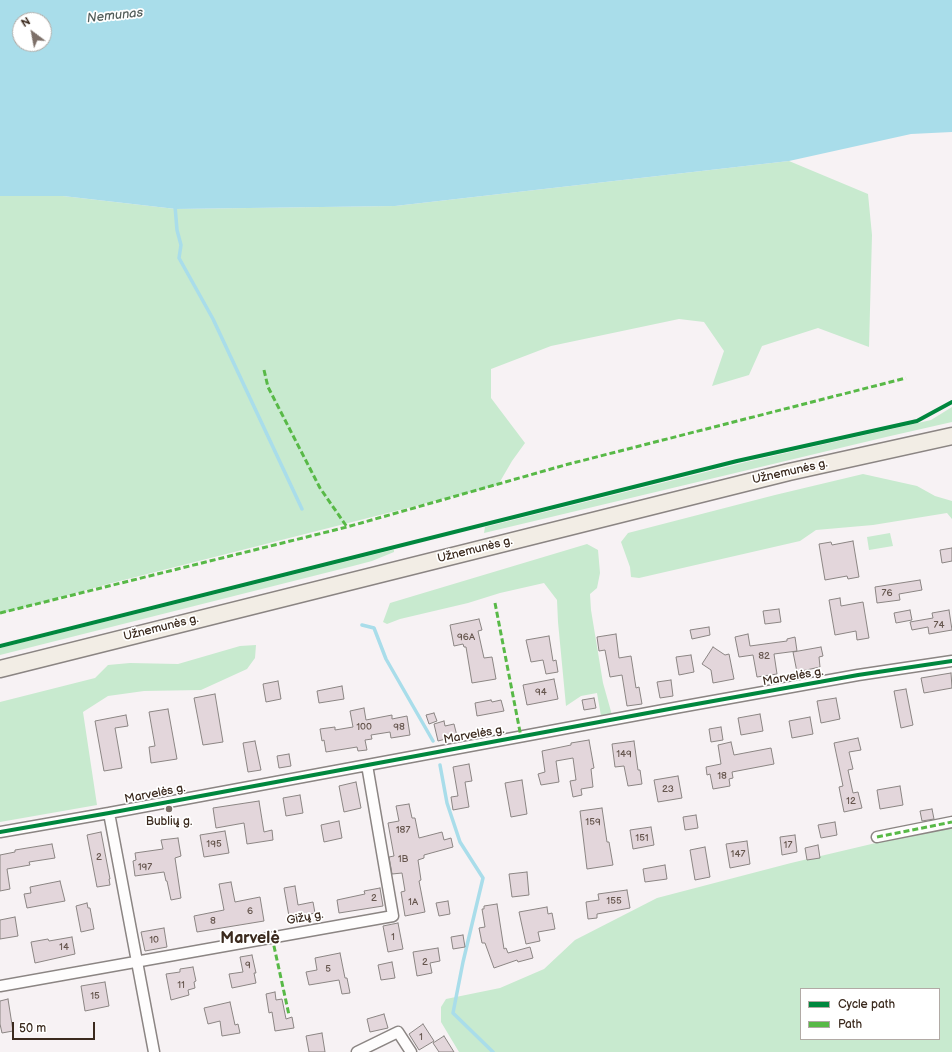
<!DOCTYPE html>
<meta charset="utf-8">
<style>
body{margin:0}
#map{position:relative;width:952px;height:1052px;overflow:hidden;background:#f7f2f4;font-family:"Balsamiq Sans",sans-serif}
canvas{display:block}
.legend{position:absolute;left:800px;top:988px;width:140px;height:52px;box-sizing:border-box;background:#fff;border:1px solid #b1aaa5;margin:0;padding:5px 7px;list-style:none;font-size:12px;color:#3b2a1e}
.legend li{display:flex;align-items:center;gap:8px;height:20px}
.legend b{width:20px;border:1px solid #b1aaa5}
.north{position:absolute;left:12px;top:12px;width:40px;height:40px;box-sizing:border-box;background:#fff;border:1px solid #b1aaa5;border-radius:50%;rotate:328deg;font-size:11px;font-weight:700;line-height:16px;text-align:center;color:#3b2a1e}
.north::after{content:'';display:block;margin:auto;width:14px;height:18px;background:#7d7069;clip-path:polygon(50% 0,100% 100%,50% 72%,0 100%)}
.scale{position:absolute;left:12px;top:1022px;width:83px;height:18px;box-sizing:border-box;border:2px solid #3b2a1e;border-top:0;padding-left:5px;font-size:12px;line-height:14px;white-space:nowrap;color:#3b2a1e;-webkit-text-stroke:3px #fff;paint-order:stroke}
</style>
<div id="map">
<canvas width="952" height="1052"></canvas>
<ul class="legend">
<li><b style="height:5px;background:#00873e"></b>Cycle path</li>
<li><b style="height:5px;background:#58b947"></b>Path</li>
</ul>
<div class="north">N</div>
<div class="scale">50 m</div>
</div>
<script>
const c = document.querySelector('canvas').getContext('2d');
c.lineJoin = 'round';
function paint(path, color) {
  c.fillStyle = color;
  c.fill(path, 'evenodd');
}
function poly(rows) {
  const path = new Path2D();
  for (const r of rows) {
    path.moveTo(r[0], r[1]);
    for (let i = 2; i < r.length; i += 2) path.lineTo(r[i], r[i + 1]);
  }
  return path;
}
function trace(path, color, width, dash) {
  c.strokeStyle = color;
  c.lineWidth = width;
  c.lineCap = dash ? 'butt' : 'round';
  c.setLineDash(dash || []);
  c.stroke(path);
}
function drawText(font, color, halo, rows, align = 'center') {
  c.font = font + ' "Balsamiq Sans",sans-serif';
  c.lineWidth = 3.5;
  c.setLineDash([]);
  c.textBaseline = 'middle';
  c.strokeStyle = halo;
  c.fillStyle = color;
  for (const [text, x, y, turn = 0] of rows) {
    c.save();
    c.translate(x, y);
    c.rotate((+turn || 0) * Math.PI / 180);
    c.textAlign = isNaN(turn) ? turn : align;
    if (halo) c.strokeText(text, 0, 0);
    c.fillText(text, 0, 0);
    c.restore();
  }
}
paint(poly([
 [789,161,868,194,872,235,869,347,818,328,762,346,749,375,712,386,724,351,704,322,679,319,551,346,491,369,491,398,525,443,512,461,498,485,108,584,0,614,0,196,63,196,176,209,395,206],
 [952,407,952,422,886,437,484,533,485,527,746,462,931,420],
 [863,474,917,486,935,496,952,501,952,519,947,513,873,525,816,530,800,541,639,578,631,577,630,567,621,542,628,533,775,495],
 [890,533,893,546,869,550,867,537],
 [587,544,598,550,600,573,597,588,590,594,591,610,603,683,612,715,601,716,597,693,581,696,566,706,558,622,557,600,544,583,500,593,468,603,400,619,387,624,383,622,390,603],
 [392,550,394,550,394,552,372,561,353,566,0,655,0,648],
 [256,645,255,658,247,669,201,690,144,691,108,696,83,712,97,805,0,822,0,702,95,678,108,665,130,663,178,664,240,646],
 [952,825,952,1052,459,1052,441,1022,441,1007,446,999,500,988,544,969,575,940,657,898,791,863],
 [801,989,939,989,939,1039,801,1039]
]), '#c8eacf');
paint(poly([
 [0,0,952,0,952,132,911,134,789,161,395,206,176,209,63,196,0,196],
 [20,20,44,20,44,44,20,44]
]), '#a9ddea');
trace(poly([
 [175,206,177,230,181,245,179,258,213,319,302,509],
 [362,625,374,628,386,659,433,741],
 [440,765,447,803,460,842,483,878,463,962,453,1013,493,1052]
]), '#a9ddea', 3.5);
const building = poly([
 [853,541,859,577,848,579,847,576,825,580,819,544,831,542,832,545,853,541],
 [952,548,952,561,942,563,940,550,952,548],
 [920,580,922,590,899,594,900,600,877,603,875,587,920,580],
 [840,598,841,606,863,602,869,638,857,640,856,631,835,635,829,600,840,598],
 [779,609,781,622,765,624,763,611,779,609],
 [910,610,912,620,896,623,894,613,910,610],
 [949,610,952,630,929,634,928,627,912,630,910,622,933,618,932,613,949,610],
 [479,619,482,630,478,631,484,658,492,657,496,679,472,683,466,647,464,647,463,644,454,646,450,625,479,619],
 [709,627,710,635,692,639,690,630,709,627],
 [616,634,619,658,631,656,636,688,639,687,642,704,627,706,622,675,610,677,605,650,599,651,597,637,616,634],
 [748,634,750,646,787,641,787,639,795,637,797,651,774,654,777,674,757,677,753,655,739,657,735,637,748,634],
 [549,636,553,661,556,660,558,672,546,674,543,660,531,662,526,640,549,636],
 [713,647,725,655,729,654,734,679,713,683,711,670,702,664,713,647],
 [821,647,823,656,819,657,820,667,797,672,793,652,821,647],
 [691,655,694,672,679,675,676,657,691,655],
 [951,673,952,688,924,693,921,678,951,673],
 [554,679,558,699,527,705,523,685,554,679],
 [671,680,673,696,660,698,657,682,671,680],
 [278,681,281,699,266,702,263,684,278,681],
 [342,686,344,699,319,703,317,691,342,686],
 [906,689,913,725,901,728,894,691,906,689],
 [215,694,223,742,203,745,194,698,215,694],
 [594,698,596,708,584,710,582,700,594,698],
 [836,698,840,719,821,723,817,701,836,698],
 [491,700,492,702,501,700,504,711,477,716,475,703,491,700],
 [364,708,366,720,392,715,392,719,407,716,410,735,391,738,390,732,371,735,372,739,365,740,367,750,358,751,357,747,326,752,324,740,322,741,320,729,335,727,335,730,353,727,350,711,364,708],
 [168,709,177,759,151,763,149,747,155,746,149,712,168,709],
 [434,713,437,721,429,724,426,715,434,713],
 [760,714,763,731,741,735,738,718,760,714],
 [126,715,128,726,115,728,122,768,104,771,95,721,126,715],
 [810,717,813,734,792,738,789,721,810,717],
 [444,721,445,726,454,724,457,736,438,741,434,724,444,721],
 [721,727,723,740,711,742,709,729,721,727],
 [858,738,861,750,849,752,853,769,848,770,853,793,858,792,862,808,844,812,839,787,843,786,834,743,858,738],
 [589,740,594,768,591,769,593,787,581,789,582,795,573,797,570,781,576,780,573,758,556,761,559,782,541,785,538,774,545,772,542,751,571,745,571,743,589,740],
 [255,741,261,770,248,772,243,743,255,741],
 [634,741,638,770,640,770,642,784,628,786,624,766,615,767,612,744,634,741],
 [731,742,734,755,771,748,774,764,732,772,733,778,729,779,730,786,713,789,710,774,707,775,706,767,721,764,718,745,731,742],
 [289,754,291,766,279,768,277,756,289,754],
 [469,764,472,781,465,782,469,807,453,810,451,797,458,796,453,767,469,764],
 [678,776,682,798,658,802,654,780,678,776],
 [522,780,527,814,511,817,505,783,522,780],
 [356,782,361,808,344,812,339,786,356,782],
 [900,786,903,805,880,809,877,790,900,786],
 [300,795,303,813,286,816,283,798,300,795],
 [259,801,264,832,272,830,273,840,247,844,244,823,216,828,213,808,259,801],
 [409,804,412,818,415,818,419,838,442,832,444,840,451,838,453,847,424,855,424,858,418,860,421,880,419,881,425,912,405,916,401,892,405,891,402,873,392,874,389,857,394,856,388,823,399,821,396,806,409,804],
 [602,808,607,842,609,842,613,865,587,869,580,811,602,808],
 [932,809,934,819,922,821,920,811,932,809],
 [696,815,698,828,685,830,683,817,696,815],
 [339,821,342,838,324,842,321,825,339,821],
 [835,822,837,835,821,838,818,825,835,822],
 [651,827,654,845,633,849,630,830,651,827],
 [225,831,229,853,204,857,200,835,225,831],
 [101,832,110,879,109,879,110,885,97,887,87,835,101,832],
 [795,835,797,852,782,855,780,837,795,835],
 [178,838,181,856,175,858,181,898,171,900,167,881,166,881,164,872,135,876,133,861,136,860,135,853,163,849,161,840,178,838],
 [747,841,750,864,730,868,726,844,747,841],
 [52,844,55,858,29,862,30,865,7,869,10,889,0,891,0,855,15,852,15,850,52,844],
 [818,845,820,858,807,860,805,848,818,845],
 [705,847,710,877,695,880,690,850,705,847],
 [665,865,667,879,645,882,643,869,665,865],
 [527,872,529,895,512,897,509,874,527,872],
 [60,881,65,901,27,908,24,894,31,893,30,887,60,881],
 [231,882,235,902,260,897,264,921,197,932,194,916,224,910,219,884,231,882],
 [295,886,298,905,313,902,315,913,305,915,306,919,290,922,284,888,295,886],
 [380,888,383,906,339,913,337,900,365,894,364,891,380,888],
 [627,890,630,908,597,914,597,918,588,919,586,902,599,900,598,894,627,890],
 [448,901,450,914,439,916,436,903,448,901],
 [87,903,88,908,90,908,94,929,81,932,76,906,87,903],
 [497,904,504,949,506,948,508,953,530,947,533,958,518,962,517,960,494,968,485,943,482,943,479,928,485,927,482,909,484,909,484,906,497,904],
 [547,907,548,914,552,913,555,929,538,932,540,941,526,944,519,912,547,907],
 [15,917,18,936,0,939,0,920,15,917],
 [398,923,403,949,388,952,383,926,398,923],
 [164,928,167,947,145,951,141,932,164,928],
 [463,935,465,947,453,949,451,937,463,935],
 [72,937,75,954,35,963,31,942,48,939,49,941,72,937],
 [438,948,440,961,430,963,432,973,417,976,413,952,438,948],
 [340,953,345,978,347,978,350,993,342,994,339,980,309,985,306,972,317,970,315,958,340,953],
 [252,955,256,973,254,973,256,983,232,988,229,974,243,972,240,957,252,955],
 [392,962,395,978,381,980,378,965,392,962],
 [193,967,196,981,194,982,195,988,188,990,189,995,171,1000,166,974,180,972,180,969,193,967],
 [105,982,109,1006,85,1011,81,986,105,982],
 [275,992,276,1000,282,999,286,1019,292,1017,294,1028,275,1031,272,1012,269,1013,266,994,275,992],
 [8,999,13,1031,2,1033,0,1024,0,1001,8,999],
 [230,1002,235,1025,238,1024,240,1033,222,1036,220,1021,208,1024,204,1008,230,1002],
 [384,1014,388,1028,370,1032,367,1019,384,1014],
 [423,1024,434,1041,419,1050,409,1034,423,1024],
 [322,1033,325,1052,309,1052,306,1036,322,1033],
 [444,1036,454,1052,439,1052,433,1043,444,1036]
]);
paint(building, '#e3d6db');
trace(building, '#8b8583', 1);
const minor = poly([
 [109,813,154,1052],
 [0,832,109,813,680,707,858,675,952,661],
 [877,837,952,822],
 [0,986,393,916,367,765],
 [357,1052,398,1032,411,1052]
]);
const primary = poly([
 [0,669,789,472,952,436]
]);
trace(minor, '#8b8583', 13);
trace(primary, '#8b8583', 19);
trace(minor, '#fefdfd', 10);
trace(primary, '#f2ede5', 16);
trace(poly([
 [264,370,268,387,320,488,347,527],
 [495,603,521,737],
 [0,613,347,527,565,465,906,378],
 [877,837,952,822],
 [272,937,289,1015]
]), '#58b947', 3, [6, 3]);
trace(poly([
 [0,646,737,461,917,421,952,402],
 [0,832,109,813,680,707,858,675,952,661]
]), '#00873e', 4);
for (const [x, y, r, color] of [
 [169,809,4,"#7d7069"]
]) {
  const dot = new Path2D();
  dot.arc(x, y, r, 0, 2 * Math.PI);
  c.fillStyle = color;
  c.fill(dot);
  trace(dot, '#fff', 1.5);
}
drawText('10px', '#65554d', null, [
 ["76",887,593],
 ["74",939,625],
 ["96A",466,637],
 ["82",764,656],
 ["94",541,692],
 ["100",364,727],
 ["98",399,727],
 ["149",624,754],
 ["18",722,776],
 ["23",668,789],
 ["12",851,801],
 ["159",593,822],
 ["187",403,830],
 ["151",642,838],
 ["195",214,844],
 ["17",788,845],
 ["147",738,854],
 ["2",99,857],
 ["1B",403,859],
 ["197",145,867],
 ["2",374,898],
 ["155",614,901],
 ["1A",413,902],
 ["6",250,911],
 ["8",213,921],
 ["1",393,937],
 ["10",154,940],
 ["14",64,947],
 ["2",425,962],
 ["9",248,965],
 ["5",328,969],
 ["11",181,985],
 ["15",95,996],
 ["1",421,1037]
]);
drawText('12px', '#3b2a1e', '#fff', [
 ["Užnemunės g.",790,472,-13],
 ["Užnemunės g.",475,550,-14],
 ["Užnemunės g.",161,628,-14],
 ["Marvelės g.",793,677,-10],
 ["Marvelės g.",474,735,-10],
 ["Marvelės g.",155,794,-11],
 ["Gižų g.",305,918,-10]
]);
drawText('12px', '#3b2a1e', '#fff', [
 ["Bublių g.",169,822]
]);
drawText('italic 13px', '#525d5a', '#fff', [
 ["Nemunas",115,16,-6]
]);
drawText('bold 16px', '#3b2a1e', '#fff', [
 ["Marvelė",250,939]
]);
</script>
